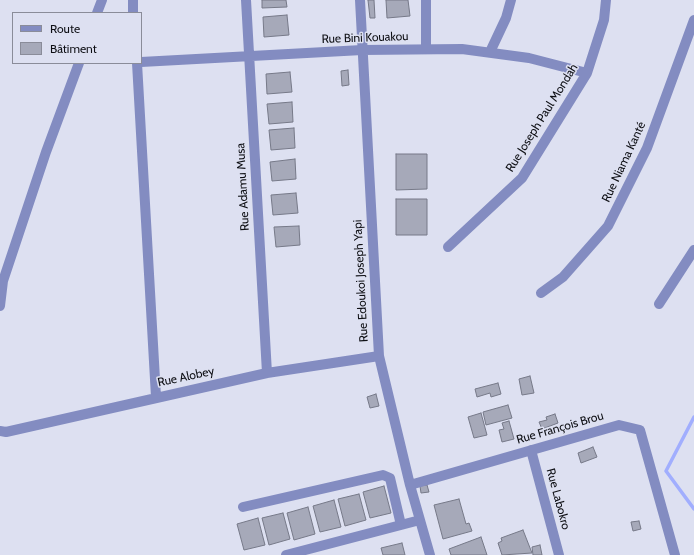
<!DOCTYPE html>
<meta charset="utf-8">
<style>
body{margin:0}
#map{position:relative;width:694px;height:555px;overflow:hidden;background:#dde0f1;font-family:Cabin,sans-serif}
canvas{display:block}
.legend{position:absolute;left:12px;top:12px;width:130px;height:52px;box-sizing:border-box;background:#dde0f1;border:1px solid #8a8c99;margin:0;padding:5px 7px;list-style:none;font-size:12px;color:#0e0f14}
.legend li{display:flex;align-items:center;gap:8px;height:20px}
.legend b{width:20px;border:1px solid #8a8c99}
</style>
<div id="map">
<canvas width="694" height="555"></canvas>
<ul class="legend">
<li><b style="height:5px;background:#838cc1"></b>Route</li>
<li><b style="height:11px;background:#a6a9b9"></b>Bâtiment</li>
</ul>
</div>
<script>
const c = document.querySelector('canvas').getContext('2d');
c.lineJoin = 'round';
function poly(rows) {
  const path = new Path2D();
  for (const r of rows) {
    path.moveTo(r[0], r[1]);
    for (let i = 2; i < r.length; i += 2) path.lineTo(r[i], r[i + 1]);
  }
  return path;
}
function trace(path, color, width, dash) {
  c.strokeStyle = color;
  c.lineWidth = width;
  c.lineCap = dash ? 'butt' : 'round';
  c.setLineDash(dash || []);
  c.stroke(path);
}
function paint(path, color) {
  c.fillStyle = color;
  c.fill(path, 'evenodd');
}
function drawText(font, color, halo, rows, align = 'center') {
  c.font = font + ' Cabin,sans-serif';
  c.lineWidth = 3;
  c.setLineDash([]);
  c.textBaseline = 'middle';
  c.strokeStyle = halo;
  c.fillStyle = color;
  for (const [text, x, y, turn = 0] of rows) {
    c.save();
    c.translate(x, y);
    c.rotate((+turn || 0) * Math.PI / 180);
    c.textAlign = isNaN(turn) ? turn : align;
    if (halo) c.strokeText(text, 0, 0);
    c.fillText(text, 0, 0);
    c.restore();
  }
}
trace(poly([
 [694,417,666,471,694,509]
]), '#a1aefe', 3.5);
const building = poly([
 [262,0,286,0,287,7,262,8,262,0],
 [368,0,374,0,375,18,370,18,368,0],
 [386,0,408,0,410,16,387,18,386,0],
 [287,15,289,35,264,37,263,17,287,15],
 [348,70,349,85,342,86,341,71,348,70],
 [290,72,292,92,267,94,266,74,290,72],
 [292,102,293,122,269,124,267,104,292,102],
 [294,128,295,148,271,150,269,130,294,128],
 [396,154,427,154,427,189,396,190,396,154],
 [295,159,296,179,272,181,270,162,295,159],
 [296,193,298,213,273,215,271,195,296,193],
 [396,199,427,199,427,235,396,235,396,199],
 [299,226,300,245,276,247,274,227,299,226],
 [530,376,534,393,522,395,519,379,530,376],
 [498,383,501,394,491,397,490,393,477,397,475,389,498,383],
 [376,394,379,406,370,408,367,397,376,394],
 [508,405,512,418,486,425,483,412,508,405],
 [481,413,487,435,474,438,468,417,481,413],
 [555,414,558,423,542,429,539,422,547,420,546,417,555,414],
 [509,421,514,439,502,442,499,430,504,429,502,423,509,421],
 [593,447,597,457,581,463,578,453,593,447],
 [427,485,429,492,421,493,420,486,427,485],
 [384,486,391,513,370,518,363,492,384,486],
 [359,494,366,520,345,526,338,499,359,494],
 [459,499,466,524,469,523,472,531,443,539,434,505,459,499],
 [334,500,341,527,320,532,313,506,334,500],
 [308,507,315,534,294,540,287,513,308,507],
 [283,513,290,539,269,545,262,518,283,513],
 [258,518,265,545,244,550,237,524,258,518],
 [639,521,641,529,633,531,631,522,639,521],
 [523,530,532,553,502,555,498,543,502,541,501,538,523,530],
 [481,537,487,555,451,555,449,549,481,537],
 [402,543,405,555,383,555,381,548,402,543],
 [540,545,542,555,533,555,532,547,540,545]
]);
paint(building, '#a6a9b9');
trace(building, '#767988', 1);
trace(poly([
 [133,0,133,13],
 [246,0,267,373],
 [360,0,379,356,410,485,430,555],
 [426,0,426,49],
 [97,13,102,0],
 [490,52,506,18,511,0],
 [141,62,362,50,462,49,529,58,587,73],
 [137,63,156,397],
 [448,247,522,178,587,73,604,20,606,0],
 [541,293,563,277,608,226,647,148,694,20],
 [659,304,694,250],
 [0,306,3,281,46,152,79,63],
 [0,431,6,432,267,373,379,356],
 [531,450,559,555],
 [410,485,619,425,640,430,675,555],
 [243,507,383,475,390,478,401,525],
 [286,555,420,520]
]), '#838cc1', 10);
drawText('12px', '#0e0f14', '#dde0f1', [
 ["Rue Bini Kouakou",365,38,-2],
 ["Rue Joseph Paul Mondah",542,118,-58],
 ["Rue Niama Kanté",624,162,-65],
 ["Rue Adamu Musa",243,187,-93],
 ["Rue Edoukoi Joseph Yapi",361,281,-93],
 ["Rue Alobey",186,377,-12],
 ["Rue François Brou",560,428,-16],
 ["Rue Labokro",558,499,75]
]);
</script>
